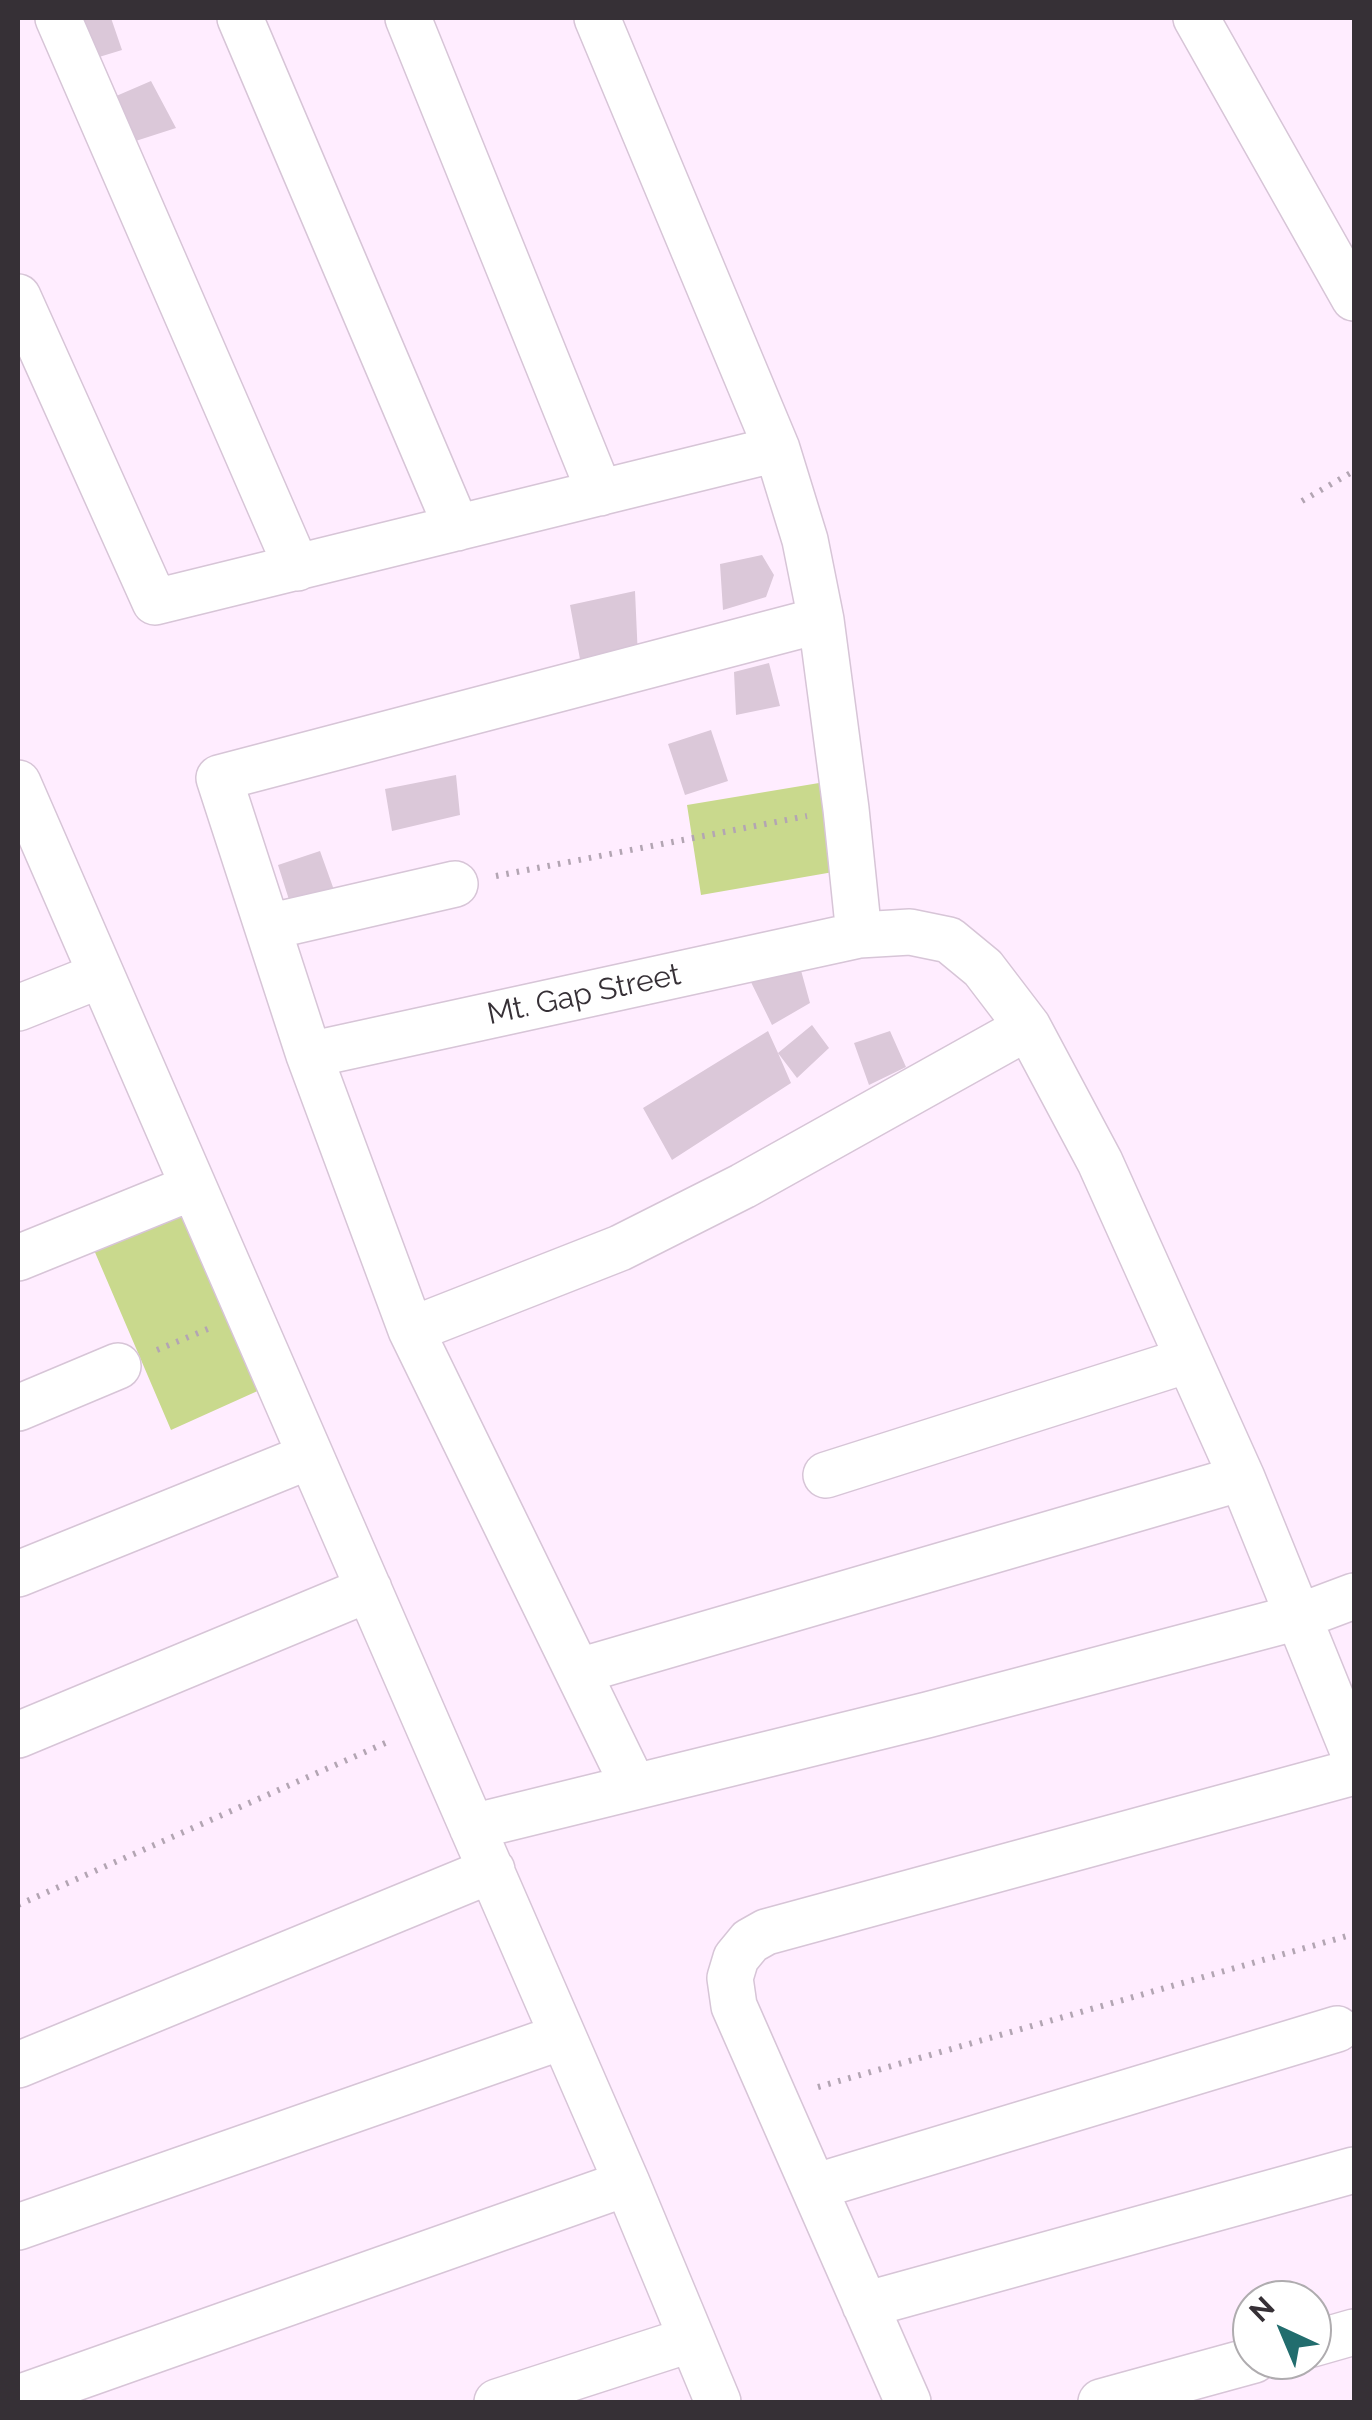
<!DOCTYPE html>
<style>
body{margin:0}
#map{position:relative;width:1372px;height:2420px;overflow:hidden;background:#ffedff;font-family:Raleway,sans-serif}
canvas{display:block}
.frame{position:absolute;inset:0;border:20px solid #363036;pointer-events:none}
.north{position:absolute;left:1232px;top:2280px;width:100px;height:100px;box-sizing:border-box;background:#fff;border:2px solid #afacaf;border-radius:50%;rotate:316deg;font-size:28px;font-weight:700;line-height:40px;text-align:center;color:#363036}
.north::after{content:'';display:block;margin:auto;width:35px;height:45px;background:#226d6e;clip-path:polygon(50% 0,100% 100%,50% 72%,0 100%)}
</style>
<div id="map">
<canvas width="1372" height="2420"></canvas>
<div class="frame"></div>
<div class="north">N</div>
</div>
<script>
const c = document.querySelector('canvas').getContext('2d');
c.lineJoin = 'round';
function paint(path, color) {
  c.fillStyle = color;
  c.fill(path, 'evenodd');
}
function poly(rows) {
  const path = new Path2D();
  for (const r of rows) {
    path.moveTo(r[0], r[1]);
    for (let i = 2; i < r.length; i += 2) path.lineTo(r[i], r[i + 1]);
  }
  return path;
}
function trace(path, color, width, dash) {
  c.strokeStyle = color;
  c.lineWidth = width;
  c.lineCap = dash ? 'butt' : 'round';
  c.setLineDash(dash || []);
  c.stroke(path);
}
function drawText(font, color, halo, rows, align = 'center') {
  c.font = font + ' Raleway,sans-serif';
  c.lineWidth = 8;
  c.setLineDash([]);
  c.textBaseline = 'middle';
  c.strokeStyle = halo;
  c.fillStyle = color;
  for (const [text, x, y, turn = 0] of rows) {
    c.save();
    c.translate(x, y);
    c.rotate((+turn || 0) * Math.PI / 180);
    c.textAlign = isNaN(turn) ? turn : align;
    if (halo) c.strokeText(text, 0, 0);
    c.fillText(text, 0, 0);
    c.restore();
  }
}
paint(poly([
 [825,782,839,871,701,895,687,805],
 [185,1210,262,1389,171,1430,94,1250]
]), '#c9d98d');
paint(poly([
 [68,18,111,18,122,50,86,61],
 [151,81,176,128,117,147,100,103],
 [762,555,774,575,766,597,723,610,720,564],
 [635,591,638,658,582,670,570,605],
 [769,663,780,706,736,715,734,672],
 [711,730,728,781,685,795,668,744],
 [456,775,460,815,392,831,385,789],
 [320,851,334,890,291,906,278,865],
 [797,956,810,1003,772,1025,747,974],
 [812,1025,829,1048,797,1078,778,1053,791,1083,672,1160,643,1108,768,1031,778,1053],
 [890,1031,906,1067,869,1085,854,1043]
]), '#dbc8d9');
const street = poly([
 [58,18,297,568],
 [240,18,457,528],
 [408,18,600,493],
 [597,18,777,449,805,540,821,620,846,809,859,935],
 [1196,18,1354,298],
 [18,297,155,602,777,449],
 [18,783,627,2183,718,2402],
 [268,927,455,884],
 [18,1008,101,975],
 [309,1055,859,935,910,932,949,940,983,968,1028,1027,1100,1162,1242,1478,1354,1754],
 [18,1258,193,1187],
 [411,1330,620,1248,743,1186,1028,1027],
 [18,1408,118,1366],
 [826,1475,1188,1360],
 [18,1574,310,1456],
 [579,1671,1242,1478],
 [18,1735,369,1589],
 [634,1787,411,1330,309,1055,219,778,821,620],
 [472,1827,927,1715,1298,1617,1354,1596],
 [18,2065,492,1870],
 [814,2187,1337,2029],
 [18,2227,561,2037],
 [865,2305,1354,2170],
 [1312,2344,1354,2332],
 [27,2395,627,2183],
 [497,2402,692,2339],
 [908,2402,734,2006,730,1978,736,1958,750,1941,766,1932,1354,1772],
 [1101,2402,1254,2360]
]);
trace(street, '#d7c5d7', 48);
trace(poly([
 [1302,501,1354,471],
 [496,876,807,816],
 [157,1350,210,1328],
 [18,1905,392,1740],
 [818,2087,1354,1934]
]), '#b3a5b3', 6, [2.5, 8]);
trace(street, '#fff', 45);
drawText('30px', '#363036', '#fff', [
 ["Mt. Gap Street",584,995,-12]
]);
</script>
